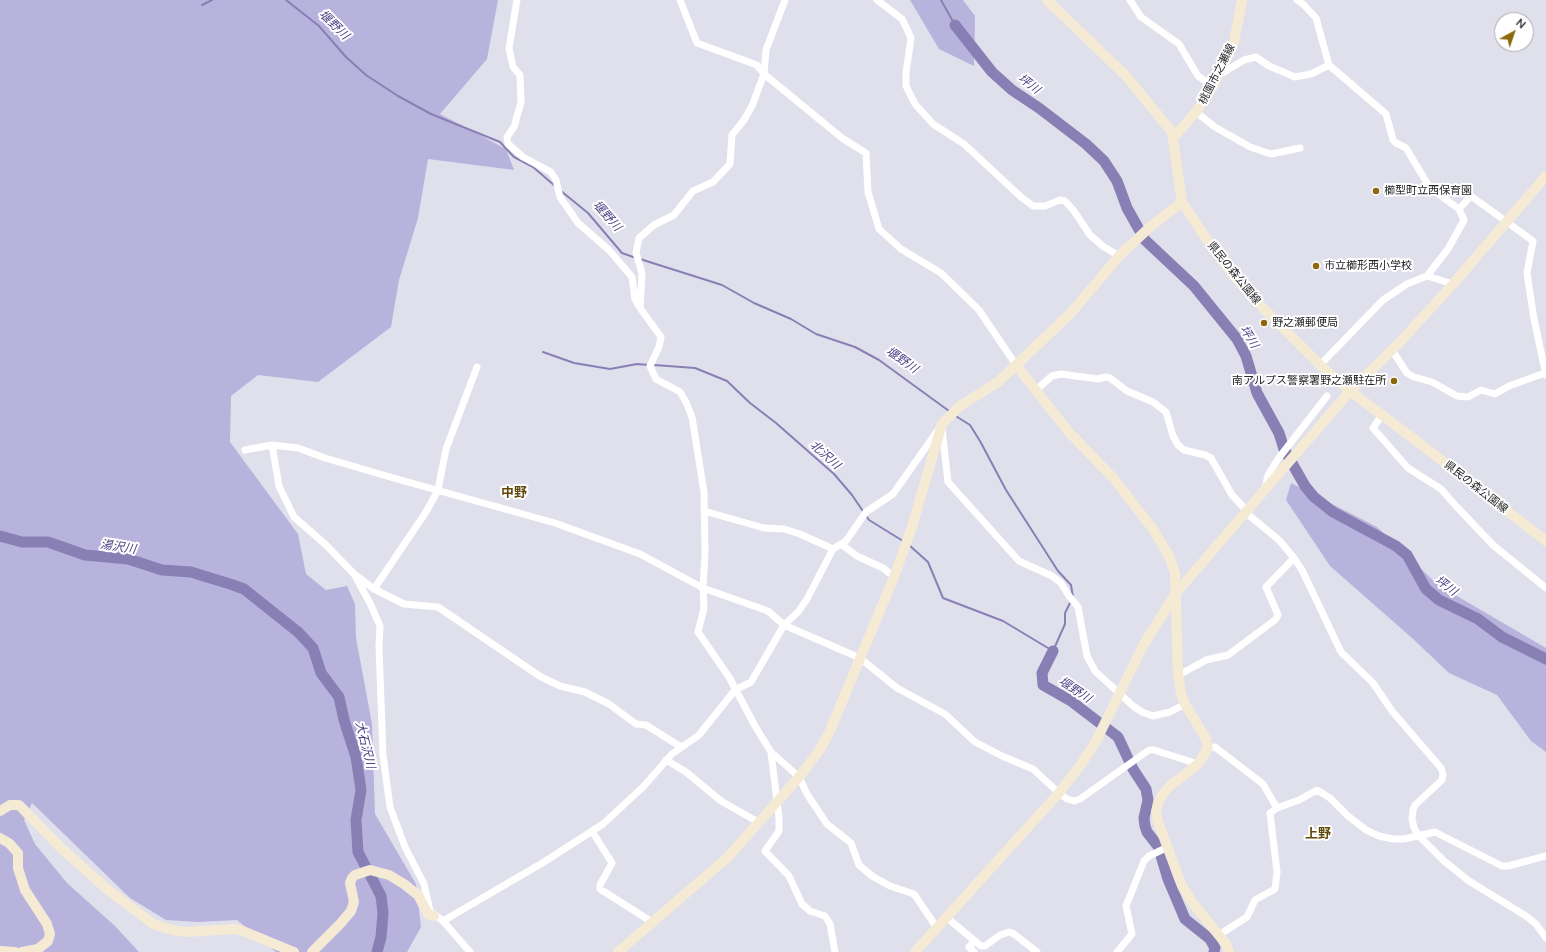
<!DOCTYPE html>
<meta charset="utf-8">
<style>
body{margin:0}
#map{position:relative;width:1546px;height:952px;overflow:hidden;background:#e0dfec;font-family:Mulish,sans-serif}
canvas{display:block}
.north{position:absolute;left:1494px;top:12px;width:40px;height:40px;box-sizing:border-box;background:#fff;border:1px solid #a8a8a9;border-radius:50%;rotate:40deg;font-size:11px;font-weight:700;line-height:16px;text-align:center;color:#252529}
.north::after{content:'';display:block;margin:auto;width:14px;height:18px;background:#8d680b;clip-path:polygon(50% 0,100% 100%,50% 72%,0 100%)}
</style>
<div id="map">
<canvas width="1546" height="952"></canvas>
<div class="north">N</div>
</div>
<script>
const c = document.querySelector('canvas').getContext('2d');
c.lineJoin = 'round';
function paint(path, color) {
  c.fillStyle = color;
  c.fill(path, 'evenodd');
}
function poly(rows) {
  const path = new Path2D();
  for (const r of rows) {
    path.moveTo(r[0], r[1]);
    for (let i = 2; i < r.length; i += 2) path.lineTo(r[i], r[i + 1]);
  }
  return path;
}
function trace(path, color, width, dash) {
  c.strokeStyle = color;
  c.lineWidth = width;
  c.lineCap = dash ? 'butt' : 'round';
  c.setLineDash(dash || []);
  c.stroke(path);
}
function drawText(font, color, halo, rows, align = 'center') {
  c.font = font + ' Mulish,"Noto Sans JP",sans-serif';
  c.lineWidth = 4;
  c.setLineDash([]);
  c.textBaseline = 'middle';
  c.strokeStyle = halo;
  c.fillStyle = color;
  for (const [text, x, y, turn = 0] of rows) {
    c.save();
    c.translate(x, y);
    c.rotate((+turn || 0) * Math.PI / 180);
    c.textAlign = isNaN(turn) ? turn : align;
    if (halo) c.strokeText(text, 0, 0);
    c.fillText(text, 0, 0);
    c.restore();
  }
}
paint(poly([
 [0,0,498,0,487,59,440,114,506,149,514,170,428,159,418,218,399,280,391,327,318,382,258,375,231,396,230,442,298,534,306,574,326,590,347,586,355,604,356,638,372,724,375,814,416,884,421,927,407,952,276,952,237,920,198,922,166,920,130,898,32,803,24,820,35,844,67,883,115,926,139,952,0,952],
 [910,0,963,0,975,16,974,66,939,49],
 [1291,483,1377,527,1438,585,1546,648,1546,752,1531,741,1497,695,1449,673,1412,638,1330,566,1286,500]
]), '#b8b3dd');
trace(poly([
 [286,0,319,26,346,57,366,75,398,96,431,114,500,142,514,157,533,167,555,186],
 [941,0,955,25],
 [202,5,212,0],
 [561,191,588,213,622,253,636,258],
 [640,259,722,285,754,303,791,319,816,334,855,347,879,360,949,411],
 [543,352,574,363,610,369,637,364,649,365],
 [654,365,695,368,727,381,750,403,776,423,834,474,852,495,869,520,903,541],
 [954,415,970,425,980,441,1006,490,1058,571,1071,585,1073,597],
 [909,545,928,562,943,598,1003,621,1053,651,1065,624,1065,613,1071,601]
]), '#8880b5', 2);
trace(poly([
 [955,25,992,72,1012,90,1039,108,1086,144,1104,161,1117,181,1127,208,1145,240,1194,286,1237,339,1246,356,1257,393,1279,433,1284,449,1305,486,1314,497,1333,512,1396,546,1407,555,1411,562,1426,589,1439,600,1478,619,1502,637,1546,659],
 [0,536,22,542,48,542,85,555,128,559,162,570,191,572,233,585,244,589,298,632,313,648,321,673,339,697,344,720,356,757,361,790,356,820,358,852,381,896,383,913,381,937,377,952],
 [1053,651,1042,673,1043,685,1071,701,1118,737,1133,769,1146,789,1148,800,1144,818,1145,826,1147,832,1158,846,1168,879,1185,919,1210,939,1215,948,1214,952]
]), '#8880b5', 11);
trace(poly([
 [517,0,509,48,513,67,520,75,521,102,514,127,507,137,508,144,523,157,551,172,556,180,560,197,578,223,609,250,632,277,635,299,640,308],
 [680,0,697,43,757,65,764,74,842,138,866,153,868,192,879,229,901,249,941,273,979,310,1016,365],
 [785,0,766,50,764,74,752,106,744,120,732,135,730,164,713,182,693,191,674,215,654,225,639,238,636,253,642,273,640,308,661,337,659,347,650,366,656,379,680,392,686,402,692,417,704,492,705,553,703,588,704,608,698,632,729,677,755,726,771,752,779,818,779,831,765,851,789,876,802,904,810,911,825,916,830,924,835,952],
 [877,0,902,19,907,29,911,38,906,73,906,86,915,104,933,124,964,144,1021,197,1033,206,1045,206,1060,200,1065,201,1074,211,1090,235,1104,247,1119,256],
 [1130,0,1141,17,1179,44,1198,76,1213,86],
 [1297,0,1304,5,1316,18,1329,65,1386,114,1393,140,1396,143,1406,148,1430,188,1459,209,1464,220,1448,249,1427,276],
 [1219,75,1244,60,1256,57,1269,66,1295,77,1311,74,1329,65],
 [1196,112,1215,127,1250,147,1271,154,1300,148],
 [1459,209,1471,196,1533,241,1527,273,1534,319,1546,375],
 [1392,350,1407,373,1414,377,1432,382,1457,396,1468,397,1481,390,1495,394,1509,386,1545,373],
 [1320,365,1383,300,1407,284,1427,276,1453,284],
 [1036,390,1052,376,1061,374,1098,379,1106,377,1110,378,1127,391,1153,402,1166,412,1173,436,1178,445,1184,450,1205,455,1211,458,1232,495,1247,511],
 [1382,415,1373,428,1408,468,1441,489,1456,506,1493,545,1546,588],
 [942,429,948,482,1019,561,1052,576,1061,583,1069,596,1078,607,1087,656,1095,671,1133,706,1142,712,1153,716,1170,712,1185,704],
 [272,445,279,486,294,517,325,544,354,574,370,603,380,626,379,647,383,755,390,807,405,847,424,884,430,911,443,921,470,952],
 [245,450,272,445,298,448,325,458,397,479,555,523,640,554,703,588,768,611,784,625,860,658,897,688,945,714,975,742,1002,756,1033,769,1059,793,1067,799,1074,801,1080,799,1149,750,1154,750,1198,764],
 [1265,489,1268,475,1278,459,1327,396],
 [704,511,764,528,784,529,800,534,833,549],
 [1245,512,1279,540,1294,558,1302,570,1341,652,1373,683,1392,711,1441,768,1443,774,1442,780,1415,805,1413,810,1412,819,1414,828,1419,836,1444,861,1469,881,1526,916,1536,924,1546,938],
 [841,544,857,556,883,568,894,577],
 [357,576,374,589,426,512,438,490,446,449,477,367],
 [374,589,404,604,438,607,541,677,560,686,585,692,609,704,636,724,646,725,681,747],
 [1179,675,1206,660,1228,655,1275,620,1278,615,1266,587,1294,558],
 [1208,748,1215,747,1263,784,1277,808,1270,813,1277,872,1275,889,1255,900,1247,917,1219,935],
 [771,752,799,777,807,794,827,824,851,843,859,865,872,876,890,886,914,894,937,928],
 [666,760,686,772,721,801,758,822],
 [1277,808,1299,800,1317,790,1330,798,1348,816,1366,830,1379,836,1393,839,1404,839,1435,832,1502,866,1508,866,1546,856],
 [592,831,612,863,600,885,600,889,652,922],
 [946,917,981,946,985,946,1000,935,1009,932,1014,934,1037,952],
 [443,921,544,862,603,824,643,787,672,754,699,735,735,690,751,682,784,625,798,612,807,599,833,549,846,541,866,512,893,494,938,430],
 [974,941,969,947,974,952],
 [1117,952,1132,934,1126,906,1144,861,1149,856,1168,847]
]), '#fff', 7);
trace(poly([
 [1047,0,1126,76,1172,132,1182,202,1211,246,1233,275,1258,303,1320,365,1350,391,1410,436,1546,541],
 [1173,138,1196,112,1213,86,1234,42,1242,0],
 [1016,365,1068,431,1114,479,1153,529,1169,556,1175,573,1178,672,1181,694,1185,704,1206,739,1208,748,1198,764,1170,786,1163,794,1158,803,1156,812,1158,822,1182,886,1192,902,1226,944,1229,952],
 [0,811,10,805,19,805,61,848,107,889,153,924,172,930,187,932,234,929,243,931,294,952],
 [0,838,9,843,18,853,18,868,25,890,47,924,50,934,48,941,38,949,22,952],
 [0,951,15,952],
 [312,952,341,923,351,911,354,902,350,883,352,878,355,875,370,870,389,875,404,884,418,895,428,914,434,916],
 [618,952,728,857,799,777,819,751,829,733,894,577,912,527,942,424,960,406,998,382,1016,365,1071,313,1119,256,1150,227,1182,202],
 [915,952,1059,793,1082,763,1095,743,1144,644,1176,593,1350,391,1400,342,1453,284,1546,176]
]), '#f5ebd5', 10);
for (const [x, y, r, color] of [
 [1376,191,4,"#8d680b"],
 [1316,266,4,"#8d680b"],
 [1264,323,4,"#8d680b"],
 [1394,381,4,"#8d680b"]
]) {
  const dot = new Path2D();
  dot.arc(x, y, r, 0, 2 * Math.PI);
  c.fillStyle = color;
  c.fill(dot);
  trace(dot, '#fff', 1.5);
}
drawText('11px', '#252529', '#fff', [
 ["桃園市之瀬線",1217,74,-63],
 ["県民の森公園線",1234,273,51],
 ["県民の森公園線",1476,487,38]
]);
drawText('11px', '#252529', '#fff', [
 ["櫛型町立西保育園",1384,191],
 ["市立櫛形西小学校",1324,266],
 ["野之瀬郵便局",1272,323],
 ["南アルプス警察署野之瀬駐在所",1386,381,"right"]
], 'left');
drawText('italic 12px', '#4f4185', '#fff', [
 ["堰野川",334,25,44],
 ["坪川",1029,84,37],
 ["堰野川",607,216,48],
 ["坪川",1249,337,59],
 ["堰野川",902,360,35],
 ["北沢川",825,455,42],
 ["湯沢川",118,547,8],
 ["坪川",1446,586,36],
 ["堰野川",1075,690,34],
 ["大石沢川",365,745,76]
]);
drawText('bold 13px', '#61480b', '#fff', [
 ["中野",514,493],
 ["上野",1318,834]
]);
</script>
